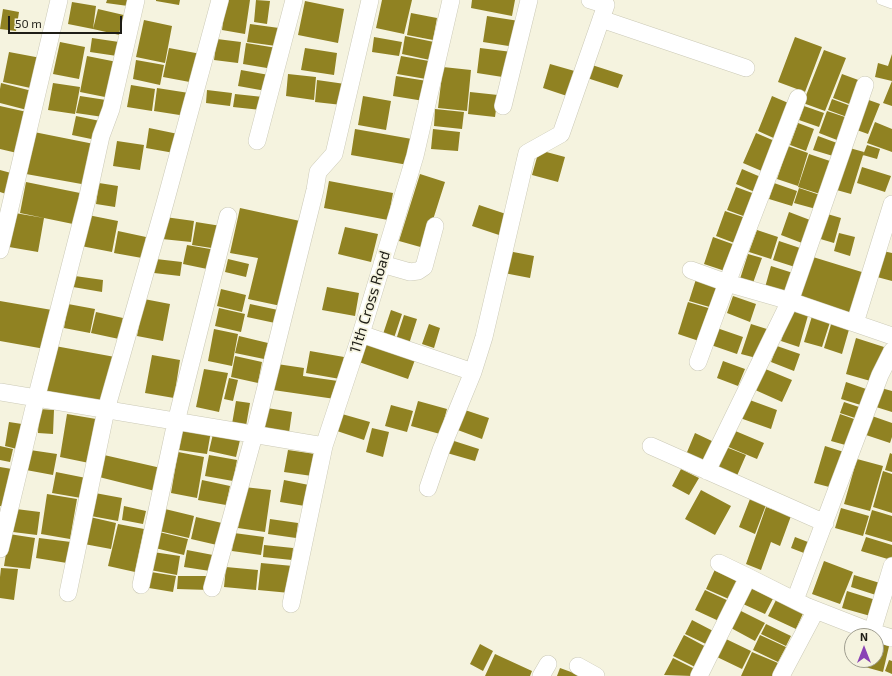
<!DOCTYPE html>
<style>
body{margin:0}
#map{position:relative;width:892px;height:676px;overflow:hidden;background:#f5f3df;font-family:"Exo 2",sans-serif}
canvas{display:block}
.north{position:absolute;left:844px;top:628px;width:40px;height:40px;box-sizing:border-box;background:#f5f3df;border:1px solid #9f9d8f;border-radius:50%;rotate:0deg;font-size:11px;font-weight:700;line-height:16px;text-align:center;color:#1e1d16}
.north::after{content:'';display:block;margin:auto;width:14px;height:18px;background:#8a42b5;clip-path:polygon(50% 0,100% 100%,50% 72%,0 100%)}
.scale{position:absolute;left:8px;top:16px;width:114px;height:18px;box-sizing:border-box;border:2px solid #1e1d16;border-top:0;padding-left:5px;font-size:12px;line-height:14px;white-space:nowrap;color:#1e1d16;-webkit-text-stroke:3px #f5f3df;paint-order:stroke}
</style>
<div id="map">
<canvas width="892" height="676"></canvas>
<div class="north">N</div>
<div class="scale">50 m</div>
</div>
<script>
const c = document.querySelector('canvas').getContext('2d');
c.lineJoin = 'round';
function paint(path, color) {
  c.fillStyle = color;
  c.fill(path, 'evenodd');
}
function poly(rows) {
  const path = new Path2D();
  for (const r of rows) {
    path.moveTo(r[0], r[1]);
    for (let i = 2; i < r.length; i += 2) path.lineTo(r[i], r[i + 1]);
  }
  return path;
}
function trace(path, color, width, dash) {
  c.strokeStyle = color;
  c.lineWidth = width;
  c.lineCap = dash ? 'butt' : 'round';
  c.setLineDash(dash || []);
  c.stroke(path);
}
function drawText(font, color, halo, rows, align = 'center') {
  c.font = font + ' "Exo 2",sans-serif';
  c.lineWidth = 3.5;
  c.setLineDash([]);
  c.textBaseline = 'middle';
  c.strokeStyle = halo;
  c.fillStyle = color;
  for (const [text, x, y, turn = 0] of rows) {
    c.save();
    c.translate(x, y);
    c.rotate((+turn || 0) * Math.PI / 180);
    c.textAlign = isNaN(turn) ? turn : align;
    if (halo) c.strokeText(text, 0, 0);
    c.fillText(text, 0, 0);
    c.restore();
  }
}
paint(poly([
 [107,0,129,0,128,6,106,3],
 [156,0,180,0,179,5,156,1],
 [226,0,250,0,245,34,222,30],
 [256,0,270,1,267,24,254,22],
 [382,0,412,0,404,34,376,28],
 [472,0,515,0,512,16,471,8],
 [305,1,344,9,338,43,298,35],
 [72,2,96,6,93,29,68,24],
 [3,9,19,12,16,31,0,29],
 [98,9,128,16,124,36,93,29],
 [411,13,437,18,433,40,407,35],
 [487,16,519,21,515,47,483,42],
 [144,20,172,26,165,63,136,57],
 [250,24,279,28,276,46,247,42],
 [405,36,434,42,430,60,402,54],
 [374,37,402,42,399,56,372,52],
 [795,37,822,47,805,92,778,82],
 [92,38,119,42,117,56,90,52],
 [217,39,241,42,238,63,214,60],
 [60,42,85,47,79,79,53,74],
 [246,43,277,48,273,69,243,64],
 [169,48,201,54,195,83,163,77],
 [305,48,337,53,334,75,301,70],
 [480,48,512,52,509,78,477,73],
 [824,50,846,58,825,111,803,103],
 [9,52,41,58,35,89,3,82],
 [892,54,892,106,883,103,892,81,875,77,878,63,888,66],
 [87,56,117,62,110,98,80,92],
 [401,56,429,61,426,79,397,74],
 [136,60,164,65,160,85,133,79],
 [550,64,578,72,570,97,543,88],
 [592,65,623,75,618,88,587,78],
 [443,67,471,70,467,111,438,108],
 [241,70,269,75,266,91,238,86],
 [288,74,316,77,314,100,286,96],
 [842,74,861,81,852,105,833,98],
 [396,76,427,81,424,101,393,96],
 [317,80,345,84,342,105,315,102],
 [1,83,32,91,27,110,0,103,0,89],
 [53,83,80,87,75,114,48,110],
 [131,85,155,89,152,111,127,107],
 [157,88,189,93,186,116,154,111],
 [207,90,232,93,230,106,206,103],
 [470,92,498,95,495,117,468,114],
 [235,94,263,97,261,110,233,107],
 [80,96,106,100,103,117,76,113],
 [363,96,391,101,386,130,358,125],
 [772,96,793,105,778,140,758,131],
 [832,99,851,106,847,117,828,110],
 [866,99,880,104,868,134,854,129],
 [0,106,27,112,17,153,0,149],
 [804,106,824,113,819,127,799,120],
 [435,109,464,112,462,129,434,126],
 [827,111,845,117,837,140,819,133],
 [76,116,100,121,96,140,72,135],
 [875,122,892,129,892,152,867,143],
 [798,123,814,129,806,151,790,145],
 [149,128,178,134,174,153,146,148],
 [355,129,412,139,408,165,351,155],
 [433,129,460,132,458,151,431,149],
 [34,132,94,144,87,185,26,174],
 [756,133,777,142,764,172,743,163],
 [818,136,837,143,833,156,813,150],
 [117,141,144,145,140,170,113,166],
 [867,145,880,149,877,159,863,155],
 [788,146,808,153,798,186,777,179],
 [846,147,864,152,851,194,833,189],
 [539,150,565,157,558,182,532,175],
 [809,154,830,161,820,194,798,187],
 [862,167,891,176,885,192,857,183],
 [742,169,763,178,757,193,736,184],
 [0,170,11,173,6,194,0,192],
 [420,174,445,182,424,248,399,241],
 [329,181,393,193,388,220,324,208],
 [26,182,80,193,73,224,20,213],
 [99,183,118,186,115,207,96,204],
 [774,183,797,191,792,206,769,199],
 [736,187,755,194,746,217,727,210],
 [799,188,820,195,816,209,794,203],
 [479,205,506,214,499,235,472,226],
 [240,208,300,221,281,306,248,299,258,258,230,253],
 [725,211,746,218,737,244,716,236],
 [789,212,810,220,802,243,781,235],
 [15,213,44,218,38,252,9,247],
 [824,213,841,218,834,243,817,238],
 [88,215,118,221,112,252,81,246],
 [165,217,194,221,191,242,162,239],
 [196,222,221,226,218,249,192,245],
 [345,227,378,234,371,262,338,254],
 [757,230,778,237,771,259,749,252],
 [118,231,146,237,142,258,114,253],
 [839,233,855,237,850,256,834,251],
 [713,237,738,246,728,272,704,264],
 [779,241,800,248,795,267,773,260],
 [187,245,216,250,212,270,183,264],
 [508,251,534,256,530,278,504,273],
 [883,251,892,253,892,281,877,277],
 [748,254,762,258,753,283,740,279],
 [813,257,865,273,852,315,799,299],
 [156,259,182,262,180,276,154,273],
 [228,259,249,264,246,277,225,272],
 [771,266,793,273,785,298,764,291],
 [75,276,103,280,102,292,73,287],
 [697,276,721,283,713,308,689,301],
 [327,287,359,293,355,316,322,310],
 [221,289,246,295,242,312,217,306],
 [733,296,756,304,750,322,727,313],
 [144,299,170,304,163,341,137,336],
 [0,301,52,310,45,349,0,341],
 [688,302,712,309,702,342,678,334],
 [68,304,95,309,90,333,64,328],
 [250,304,278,310,275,323,247,317],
 [792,306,809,312,799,347,781,341],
 [219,308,245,314,241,332,215,326],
 [391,310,402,314,393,341,382,337],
 [96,312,123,318,119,339,91,333],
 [813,313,831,319,822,347,804,342],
 [404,315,417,319,408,347,395,343],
 [832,321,850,326,842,354,824,348],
 [429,324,440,328,434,348,422,344],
 [751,324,770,330,760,359,741,354],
 [714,327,743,337,737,354,708,344],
 [214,329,238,334,232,366,208,361],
 [239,336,268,343,264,359,235,353],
 [856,338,884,347,874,382,846,374],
 [367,340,416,357,408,379,359,362],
 [55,346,115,357,106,402,46,391],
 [777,346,800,354,794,371,771,362],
 [310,351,344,357,340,379,306,373],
 [152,355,180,360,174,398,145,393],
 [235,356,262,362,258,383,231,377],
 [723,361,745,369,738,386,717,378],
 [277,364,304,368,303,376,338,381,335,399,273,390],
 [763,368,792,380,782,402,753,389],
 [204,369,228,373,219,412,196,407],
 [229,378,238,380,233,401,224,399],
 [846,382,869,390,864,406,841,399],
 [881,388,892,391,892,412,876,407],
 [747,399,777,410,771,429,740,418],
 [236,401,250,403,246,426,232,424],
 [418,401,447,409,440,434,411,426],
 [844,402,862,408,858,419,840,413],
 [391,405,413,411,407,432,385,426],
 [267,408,292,412,289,433,264,430],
 [39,409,54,410,53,434,38,433],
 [462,409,489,418,482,439,455,429],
 [67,414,96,419,89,463,60,457],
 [342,414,370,422,364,440,337,431],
 [840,414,857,420,849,446,831,441],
 [872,416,892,423,892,437,890,443,866,435],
 [9,422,22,424,17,449,5,446],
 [183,427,211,431,207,454,179,450],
 [372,428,389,432,383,457,366,452],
 [733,430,764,443,757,459,726,446],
 [695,433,714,442,704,465,685,457],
 [213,434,240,440,236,457,209,451],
 [451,440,479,449,475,461,447,453],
 [0,446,13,449,10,462,0,460],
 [825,446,844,452,833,488,814,483],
 [726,447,746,455,736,478,716,470],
 [30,450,57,454,53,475,26,470],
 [288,450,315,454,312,476,284,472],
 [178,452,204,457,197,498,171,493],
 [890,453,892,454,892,472,885,470],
 [104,455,161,468,155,491,99,477],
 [209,455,237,460,233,481,205,476],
 [857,459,883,466,870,511,844,504],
 [0,467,12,469,5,507,0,506],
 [681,469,699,478,689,495,672,486],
 [883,471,892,474,892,513,873,507],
 [56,472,86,478,81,498,52,493],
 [202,480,230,486,226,505,198,500],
 [284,480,309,485,305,506,280,502],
 [244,487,271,490,265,532,238,528],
 [701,490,731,506,715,535,685,519],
 [95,493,122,498,118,521,91,516],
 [47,494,77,499,70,539,41,534],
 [750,499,766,505,755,534,739,527],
 [124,506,146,511,143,524,122,520],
 [766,507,791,516,780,546,771,542,761,570,746,564],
 [841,508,869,516,863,536,835,528],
 [16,509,40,512,37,535,13,532],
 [165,509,194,516,189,538,159,531],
 [872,510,892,516,892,542,865,534],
 [90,517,116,523,111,549,84,544],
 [196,517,222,523,217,545,191,539],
 [270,519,298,523,296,538,268,534],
 [118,524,144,529,135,572,108,566],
 [159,532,188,539,184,555,155,548],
 [234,533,264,537,261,555,232,551],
 [9,534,35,538,30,569,4,566],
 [795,537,813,544,809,555,791,548],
 [866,537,892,545,892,556,891,560,861,551],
 [39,538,71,542,67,563,36,558],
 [264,545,293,548,292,560,263,557],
 [187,550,213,555,210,571,184,567],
 [153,552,180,556,177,575,150,570],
 [824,561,853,572,840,604,812,594],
 [261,563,293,566,290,593,258,590],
 [717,565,742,577,731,600,706,589],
 [226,567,258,570,256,590,224,587],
 [1,568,18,569,14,600,0,598,0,577],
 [151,572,176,576,173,592,149,588],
 [854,575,883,584,879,596,851,587],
 [178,576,209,576,209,590,177,589],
 [754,582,776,593,765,614,743,604],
 [705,590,731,602,721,622,695,610],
 [847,591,879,601,874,617,842,608],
 [778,596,805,609,796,629,768,616],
 [741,611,765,623,755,641,731,628],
 [692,620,717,633,710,646,685,634],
 [766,624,791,636,786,646,761,634],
 [684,635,710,649,699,669,673,656],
 [760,635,786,647,778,662,753,650],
 [726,639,751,651,742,669,717,657],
 [876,639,890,642,883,672,865,667,866,660,876,660],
 [480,644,493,651,483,671,470,664],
 [752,652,778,663,772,676,741,676],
 [495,654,532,671,530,676,485,676],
 [673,658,695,669,692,676,664,675],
 [889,660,892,661,892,674,885,671],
 [560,668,582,676,557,676]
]), '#908222');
const service = poly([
 [881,0,892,4]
]);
const minor = poly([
 [601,19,746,68],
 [503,106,529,0],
 [257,141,294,0],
 [0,250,59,0],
 [382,264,410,272,418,271,424,267,435,226],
 [691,270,727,283,790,301,892,336],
 [855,323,892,204],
 [361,334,473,372],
 [698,362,727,283,798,98],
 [0,392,324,446],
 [651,446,825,523],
 [707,471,790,301,865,85],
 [428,488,441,450,473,372,484,337,527,153,561,134,606,5,590,0],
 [0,549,36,399,87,200,101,136,111,109,136,0],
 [719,563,748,577,808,607,872,632,892,638],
 [141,585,176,422,228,216],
 [212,588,254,435,315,190,318,172,334,154,370,0],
 [68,593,106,410,165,203,220,0],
 [795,600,880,375,892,351],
 [291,604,324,446,361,334,415,156,451,0],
 [872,632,892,566],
 [578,666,596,676],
 [541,676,548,664],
 [699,676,748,577],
 [781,676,816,610]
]);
trace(service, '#cbc9b6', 10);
trace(minor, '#cbc9b6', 18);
trace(service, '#fff', 9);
trace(minor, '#fff', 17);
drawText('15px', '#1e1d16', '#f5f3df', [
 ["11th Cross Road",370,302,-73]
]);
</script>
